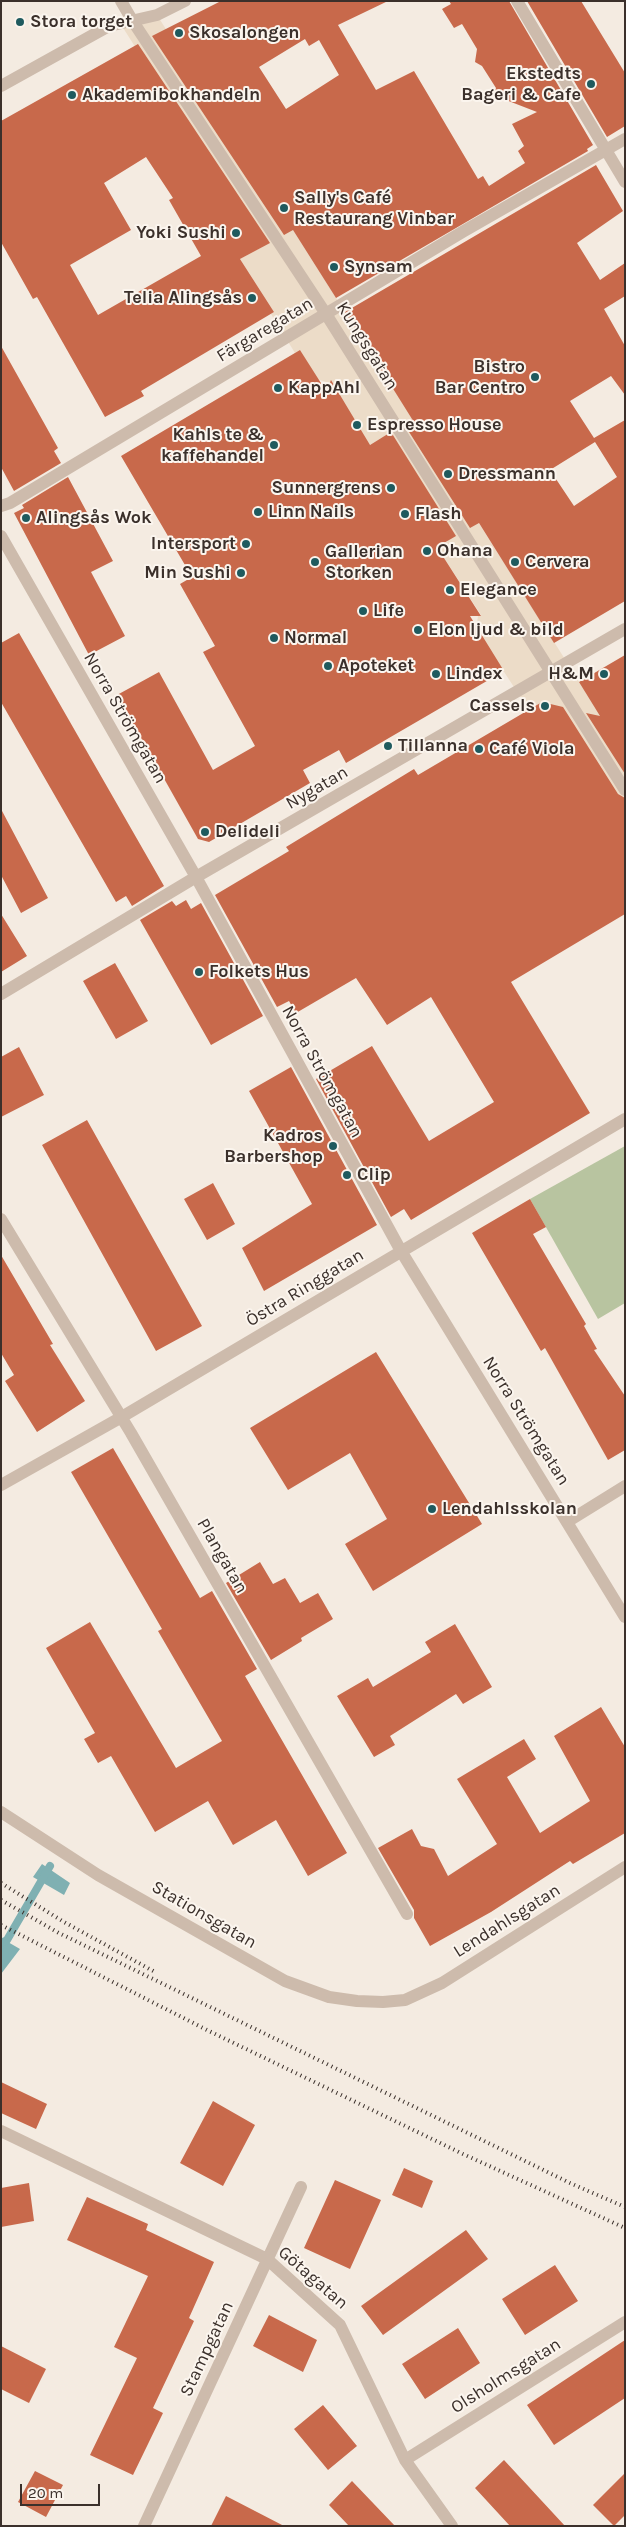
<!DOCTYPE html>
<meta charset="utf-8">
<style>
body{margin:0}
#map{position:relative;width:626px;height:2527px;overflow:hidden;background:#f4ebe1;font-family:Karla,sans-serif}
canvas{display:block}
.frame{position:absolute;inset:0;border:2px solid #3b302b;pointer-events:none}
.scale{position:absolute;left:20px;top:2484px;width:80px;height:22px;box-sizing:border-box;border:2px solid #3b302b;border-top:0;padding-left:6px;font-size:15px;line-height:18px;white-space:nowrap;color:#3b302b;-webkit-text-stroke:4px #fbf5ee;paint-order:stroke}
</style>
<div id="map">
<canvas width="626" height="2527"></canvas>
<div class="frame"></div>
<div class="scale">20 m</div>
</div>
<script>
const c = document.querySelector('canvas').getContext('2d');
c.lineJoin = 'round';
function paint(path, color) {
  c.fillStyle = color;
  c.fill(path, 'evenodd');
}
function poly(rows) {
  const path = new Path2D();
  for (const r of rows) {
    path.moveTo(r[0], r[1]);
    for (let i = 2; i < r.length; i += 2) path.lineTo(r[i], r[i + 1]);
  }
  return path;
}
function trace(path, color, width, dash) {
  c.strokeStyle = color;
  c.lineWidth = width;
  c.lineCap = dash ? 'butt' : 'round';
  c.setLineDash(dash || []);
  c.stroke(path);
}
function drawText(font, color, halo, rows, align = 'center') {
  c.font = font + ' Karla,sans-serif';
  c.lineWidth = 4;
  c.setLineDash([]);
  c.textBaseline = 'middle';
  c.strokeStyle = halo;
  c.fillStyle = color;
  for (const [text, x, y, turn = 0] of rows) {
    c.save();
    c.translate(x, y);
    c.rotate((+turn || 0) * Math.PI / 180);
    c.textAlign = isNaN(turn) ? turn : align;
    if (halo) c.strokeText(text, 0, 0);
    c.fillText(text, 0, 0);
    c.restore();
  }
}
paint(poly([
 [625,1146,625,1303,598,1319,530,1199]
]), '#b8c4a0');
paint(poly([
 [157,15,625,754,625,821,551,705,542,702,529,710,476,629,478,616,481,615,437,547,448,541,382,438,368,446,331,381,329,383,317,379,300,350,295,353,271,314,274,312,240,259,262,247,120,23]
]), '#ecdcc8');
paint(poly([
 [42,1864,70,1883,64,1895,33,1877],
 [1,1938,20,1949,1,1974]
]), '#7fb0b2');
trace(poly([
 [1,1943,7,1940,50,1866]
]), '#7fb0b2', 8);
paint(poly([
 [221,1,388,1,338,25,376,90,414,71,478,179,483,176,489,186,525,163,518,151,524,146,512,124,537,112,493,95,496,88,482,66,475,62,477,49,462,24,454,28,442,9,451,4,449,1,509,1,593,145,587,149,588,151,336,298,293,230,284,235,152,36],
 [305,39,309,46,319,40,339,75,286,109,259,67],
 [527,1,581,1,625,73,625,126,607,137],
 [138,44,270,243,240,259,274,312,141,391,144,396,105,417,37,297,33,299,1,242,1,121],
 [146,157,173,198,169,200,201,256,98,315,70,265,131,230,104,183],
 [596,165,623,211,577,243,600,280,625,263,625,296,604,309,625,346,625,395,611,376,570,401,594,438,625,420,625,601,554,643,479,523,470,528,404,424,412,419,345,312],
 [595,442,617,477,574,506,550,470],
 [1,346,58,448,54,451,61,463,14,491,1,467],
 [300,350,326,391,331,380,370,445,391,432,456,536,437,547,481,616,470,616,504,671,346,763,339,750,303,770,310,783,209,842,198,839,117,695,159,672,213,770,255,746,203,652,215,646,180,584,192,577,121,456],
 [68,477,113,561,91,572,125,636,89,655,14,513,24,508,22,505],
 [19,633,164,886,132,906,126,896,116,902,1,702,1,643],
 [625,655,625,774,586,713,600,716,579,682],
 [542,702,563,707,618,794,625,798,625,914,511,982,590,1113,411,1220,404,1209,391,1217,316,1079,372,1046,429,1141,494,1102,431,997,387,1025,356,978,296,1013,289,1001,277,1007,215,895,289,851,286,847,414,769,418,775],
 [1,809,48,898,21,913,1,875],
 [186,900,191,909,201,903,263,1016,211,1045,140,920,172,901,176,906],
 [1,914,27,956,1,972],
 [115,963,148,1021,116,1039,83,981],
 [19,1047,44,1095,1,1117,1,1057],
 [291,1067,377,1225,264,1291,242,1248,312,1204,249,1091],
 [87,1120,202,1326,156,1351,42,1145],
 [213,1183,235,1224,207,1240,184,1199],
 [530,1199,546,1227,533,1234,586,1324,584,1326,597,1349,594,1350,625,1396,625,1450,608,1460,545,1348,541,1351,472,1233],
 [1,1255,53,1344,50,1345,85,1401,37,1432,5,1381,14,1375,1,1353],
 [376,1352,482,1524,373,1591,345,1544,387,1519,350,1453,288,1490,250,1428],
 [113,1448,200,1598,212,1591,257,1669,245,1676,347,1853,308,1876,276,1820,233,1845,208,1801,155,1832,111,1756,98,1763,84,1739,95,1733,46,1648,90,1622,176,1768,222,1741,158,1631,162,1629,71,1472],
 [260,1562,273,1584,285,1578,300,1603,318,1593,333,1619,301,1638,302,1641,271,1660,226,1583],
 [455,1624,492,1687,463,1704,456,1694,390,1736,395,1745,374,1757,337,1696,368,1678,373,1687,431,1652,425,1642],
 [601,1707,625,1747,625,1833,573,1864,570,1861,491,1912,430,1946,414,1918,414,1910,378,1848,412,1829,421,1846,434,1849,448,1876,497,1844,457,1779,524,1739,536,1759,507,1777,540,1833,590,1801,554,1736],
 [1,2082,47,2104,36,2129,1,2113],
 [213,2101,255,2125,223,2186,180,2163],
 [404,2168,433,2181,422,2208,392,2195],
 [335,2180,381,2200,350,2269,304,2248],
 [29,2183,34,2221,1,2227,1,2188],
 [87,2197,148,2224,146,2230,214,2262,189,2318,194,2321,153,2408,163,2413,133,2475,90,2455,137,2358,114,2347,148,2276,67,2240],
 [466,2230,488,2259,383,2335,361,2306],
 [555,2265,578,2301,525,2335,502,2299],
 [269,2315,317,2340,303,2372,253,2346],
 [458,2328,480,2363,425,2399,402,2364],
 [625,2340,625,2398,554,2445,527,2405],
 [1,2346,46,2369,29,2403,1,2389],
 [323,2405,357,2446,328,2470,294,2429],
 [504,2460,565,2526,510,2526,475,2488],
 [35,2471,63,2485,46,2517,18,2502],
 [625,2473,625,2515,614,2526,593,2505],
 [352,2481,395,2526,349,2526,329,2505],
 [226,2496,284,2526,211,2526]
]), '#c8694b');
trace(poly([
 [132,20,326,314,625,790]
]), '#cdbbac', 12);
trace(poly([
 [121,1,132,20],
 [517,1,625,182],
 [1,86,109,26,157,15,185,1],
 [1,506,10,503,464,231,625,139],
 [1,536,196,877,401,1251,625,1617],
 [1,994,196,877,625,629],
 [1,1219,131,1433,407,1914],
 [1,1485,120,1418,625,1119],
 [567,1522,625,1486],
 [1,2131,267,2259,340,2325,405,2460,452,2526],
 [405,2460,625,2322],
 [144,2526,301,2187]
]), '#cdbbac', 12);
trace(poly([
 [1,1812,98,1875,285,1981,329,1997,357,2001,383,2002,405,2000,442,1983,625,1867]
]), '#cdbbac', 12);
trace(poly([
 [1,1883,64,1922,155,1972],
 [1,1900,59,1933,570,2183,625,2207],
 [1,1925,209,2031,463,2154,625,2228]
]), '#3b302b', 4, [1, 4]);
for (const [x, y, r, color] of [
 [20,22,5,"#1f5a5e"],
 [179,33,5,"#1f5a5e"],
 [591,84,5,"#1f5a5e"],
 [72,95,5,"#1f5a5e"],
 [284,208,5,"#1f5a5e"],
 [236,233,5,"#1f5a5e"],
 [334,267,5,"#1f5a5e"],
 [252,298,5,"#1f5a5e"],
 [535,377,5,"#1f5a5e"],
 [278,388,5,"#1f5a5e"],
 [357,425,5,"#1f5a5e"],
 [274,445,5,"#1f5a5e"],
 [448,474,5,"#1f5a5e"],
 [391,488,5,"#1f5a5e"],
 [258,512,5,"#1f5a5e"],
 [405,514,5,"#1f5a5e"],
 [26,518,5,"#1f5a5e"],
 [246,544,5,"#1f5a5e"],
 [427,551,5,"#1f5a5e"],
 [315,562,5,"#1f5a5e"],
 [515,562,5,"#1f5a5e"],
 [241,573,5,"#1f5a5e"],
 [450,590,5,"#1f5a5e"],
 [363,611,5,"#1f5a5e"],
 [418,630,5,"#1f5a5e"],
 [274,638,5,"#1f5a5e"],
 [328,666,5,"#1f5a5e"],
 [436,674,5,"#1f5a5e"],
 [604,674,5,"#1f5a5e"],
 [545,706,5,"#1f5a5e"],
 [388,746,5,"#1f5a5e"],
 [479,749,5,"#1f5a5e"],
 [205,832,5,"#1f5a5e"],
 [199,972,5,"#1f5a5e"],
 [333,1146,5,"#1f5a5e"],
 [347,1175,5,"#1f5a5e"],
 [432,1509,5,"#1f5a5e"]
]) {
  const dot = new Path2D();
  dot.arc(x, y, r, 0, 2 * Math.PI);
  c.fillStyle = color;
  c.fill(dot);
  trace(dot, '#fbf5ee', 2);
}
drawText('bold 18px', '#3b302b', '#fbf5ee', [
 ["Stora torget",30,22],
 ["Skosalongen",189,33],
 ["Ekstedts",581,74,"right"],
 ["Bageri & Cafe",581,95,"right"],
 ["Akademibokhandeln",82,95],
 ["Sally's Café",294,198],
 ["Restaurang Vinbar",294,219],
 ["Yoki Sushi",226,233,"right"],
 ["Synsam",344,267],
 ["Telia Alingsås",242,298,"right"],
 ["Bistro",525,367,"right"],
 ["Bar Centro",525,388,"right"],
 ["KappAhl",288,388],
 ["Espresso House",367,425],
 ["Kahls te &",264,435,"right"],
 ["kaffehandel",264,456,"right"],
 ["Dressmann",458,474],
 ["Sunnergrens",381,488,"right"],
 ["Linn Nails",268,512],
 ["Flash",415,514],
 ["Alingsås Wok",36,518],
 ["Intersport",236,544,"right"],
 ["Ohana",437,551],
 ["Gallerian",325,552],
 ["Storken",325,573],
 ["Cervera",525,562],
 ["Min Sushi",231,573,"right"],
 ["Elegance",460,590],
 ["Life",373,611],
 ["Elon ljud & bild",428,630],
 ["Normal",284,638],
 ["Apoteket",338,666],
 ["Lindex",446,674],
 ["H&M",594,674,"right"],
 ["Cassels",535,706,"right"],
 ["Tillanna",398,746],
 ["Café Viola",489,749],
 ["Delideli",215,832],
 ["Folkets Hus",209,972],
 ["Kadros",323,1136,"right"],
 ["Barbershop",323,1157,"right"],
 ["Clip",357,1175],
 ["Lendahlsskolan",442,1509]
], 'left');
drawText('18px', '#3b302b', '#fbf5ee', [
 ["Färgaregatan",265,330,-31],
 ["Kungsgatan",367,346,58],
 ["Norra Strömgatan",125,718,60],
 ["Nygatan",317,788,-30],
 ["Norra Strömgatan",322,1072,61],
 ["Östra Ringgatan",305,1288,-31],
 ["Norra Strömgatan",526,1421,58],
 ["Plangatan",222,1556,60],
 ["Stationsgatan",204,1915,30],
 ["Lendahlsgatan",507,1921,-32],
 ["Götagatan",313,2278,41],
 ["Stampgatan",207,2349,-65],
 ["Olsholmsgatan",506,2376,-32]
]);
</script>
